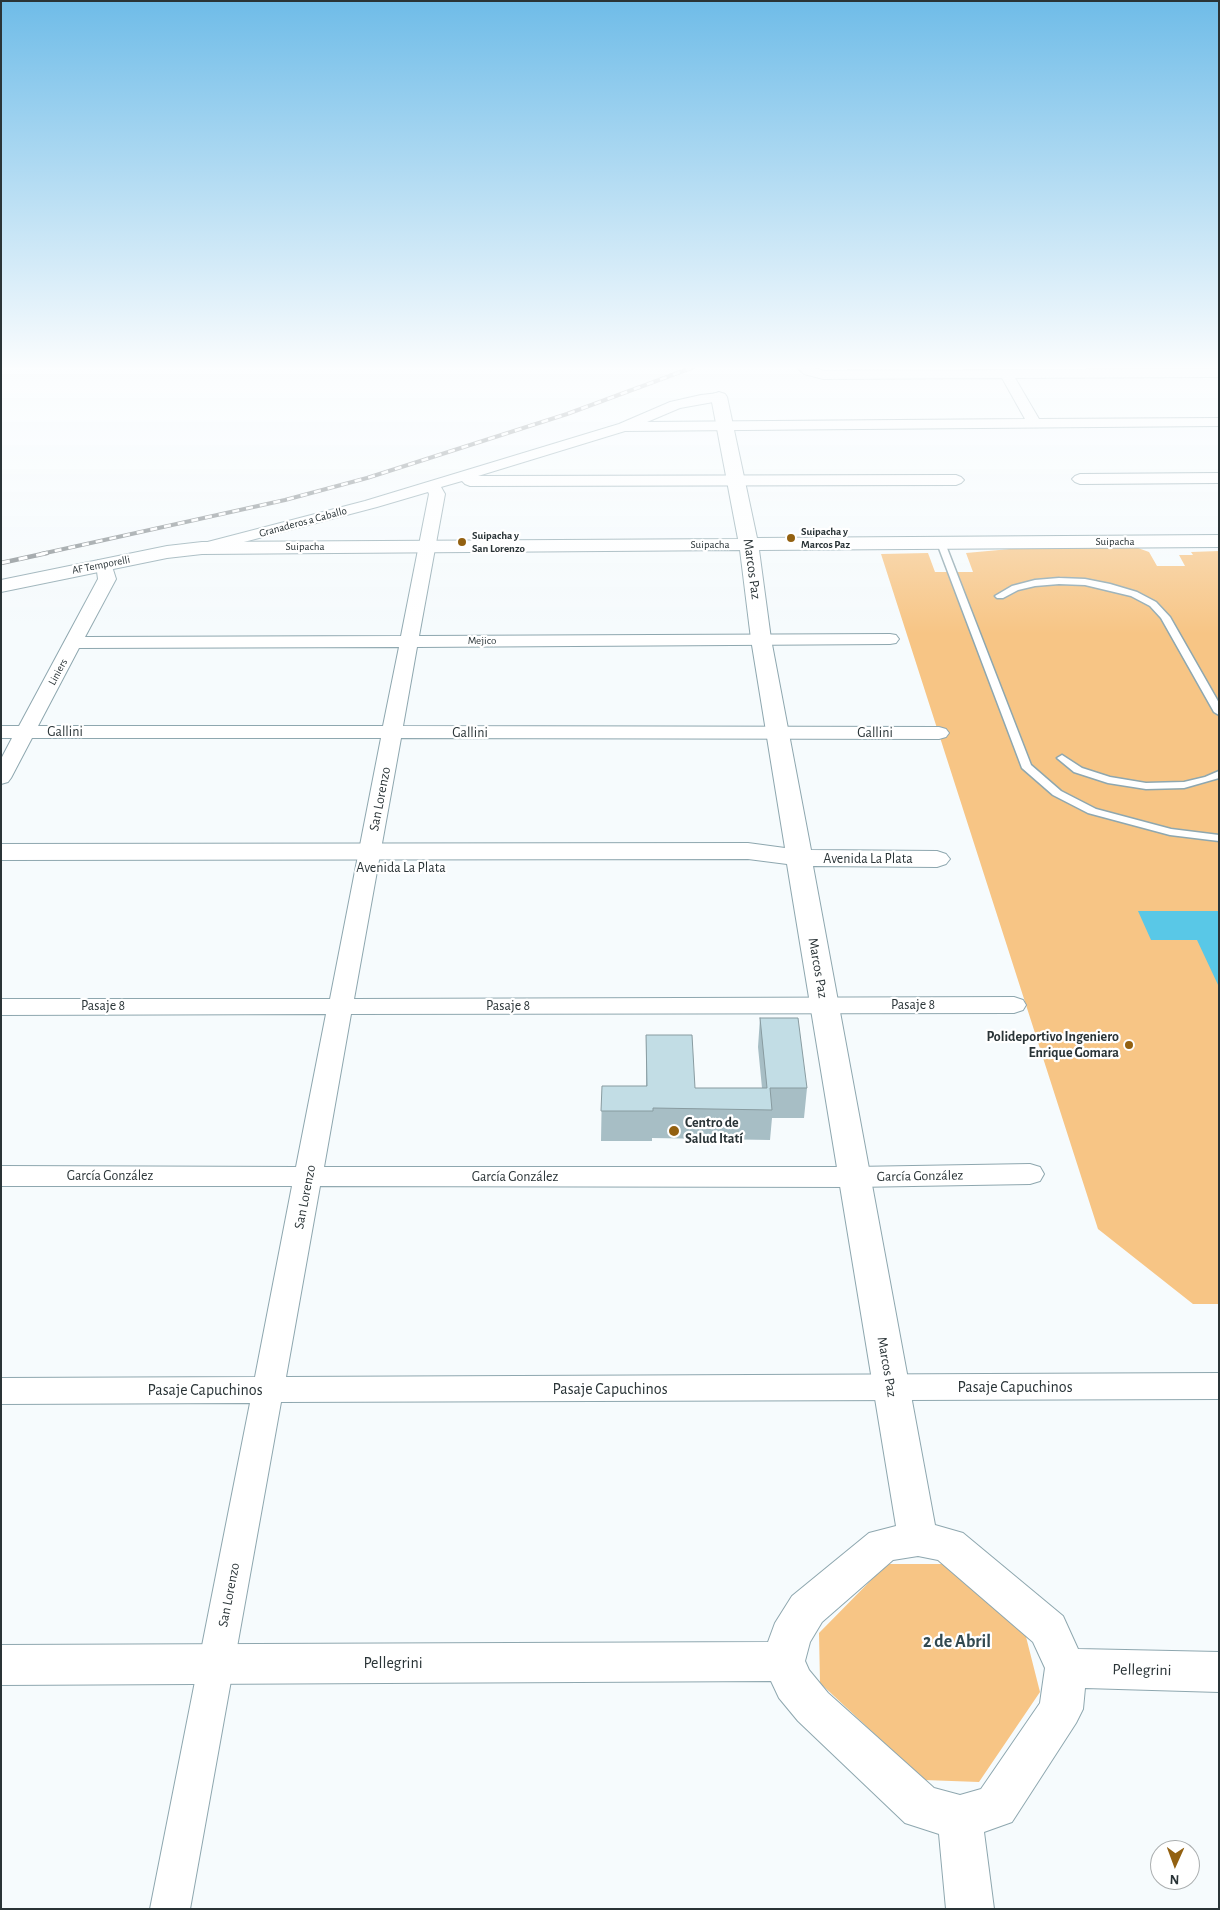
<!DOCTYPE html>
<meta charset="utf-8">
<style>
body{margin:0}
#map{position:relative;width:1220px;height:1910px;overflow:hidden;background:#f6fbfd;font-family:"Alegreya Sans",sans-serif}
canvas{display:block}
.frame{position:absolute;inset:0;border:2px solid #2a3437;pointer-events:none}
.north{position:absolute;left:1150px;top:1840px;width:50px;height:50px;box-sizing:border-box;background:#fff;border:1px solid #aaaeaf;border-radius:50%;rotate:182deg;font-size:14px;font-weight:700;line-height:20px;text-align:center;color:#2a3437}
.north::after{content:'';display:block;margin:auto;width:18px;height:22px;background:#936111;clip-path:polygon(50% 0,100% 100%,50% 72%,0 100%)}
</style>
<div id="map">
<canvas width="1220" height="1910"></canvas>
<div class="frame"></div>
<div class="north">N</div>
</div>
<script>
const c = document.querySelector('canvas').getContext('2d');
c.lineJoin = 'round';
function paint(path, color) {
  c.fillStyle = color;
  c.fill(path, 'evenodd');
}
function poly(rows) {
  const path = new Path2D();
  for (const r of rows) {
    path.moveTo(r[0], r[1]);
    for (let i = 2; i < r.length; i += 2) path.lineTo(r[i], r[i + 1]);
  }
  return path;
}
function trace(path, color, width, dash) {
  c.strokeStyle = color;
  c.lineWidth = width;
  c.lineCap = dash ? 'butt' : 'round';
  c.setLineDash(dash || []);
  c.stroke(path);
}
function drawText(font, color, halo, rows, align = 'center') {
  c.font = font + ' "Alegreya Sans",sans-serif';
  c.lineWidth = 4.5;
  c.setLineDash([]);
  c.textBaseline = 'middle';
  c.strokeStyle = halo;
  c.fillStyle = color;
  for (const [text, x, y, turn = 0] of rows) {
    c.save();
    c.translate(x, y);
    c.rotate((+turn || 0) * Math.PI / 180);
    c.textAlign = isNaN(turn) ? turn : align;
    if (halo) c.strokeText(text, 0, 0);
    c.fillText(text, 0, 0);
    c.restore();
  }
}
paint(poly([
 [1021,548,1138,548,1149,552,1157,566,1185,566,1179,555,1193,555,1191,552,1219,551,1219,1304,1193,1304,1098,1229,881,554,928,553,935,572,973,572,966,553],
 [887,1564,942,1564,1023,1625,1040,1692,979,1782,924,1780,820,1683,819,1633]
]), '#f7c585');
paint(poly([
 [1138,911,1219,911,1219,987,1197,940,1151,940]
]), '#59c8e7');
const service = poly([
 [941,540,945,543,1031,765,1061,791,1096,809,1171,829,1219,835,1219,841,1170,835,1088,813,1053,795,1022,768,937,543,941,540],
 [1059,578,1085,579,1110,584,1137,592,1156,602,1170,617,1219,703,1219,715,1214,712,1161,618,1150,606,1131,596,1085,585,1059,584,1035,586,1018,590,1003,598,997,598,995,596,1012,586,1035,580,1059,578],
 [1062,755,1082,768,1110,777,1146,783,1184,782,1205,777,1219,771,1219,778,1184,788,1146,789,1108,783,1074,772,1057,758,1062,755]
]);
const minor = poly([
 [797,367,811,367,824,371,1219,369,1219,377,1015,378,1039,419,1219,418,1219,426,625,431,478,476,956,475,961,477,964,480,961,483,956,485,470,486,465,484,462,481,441,487,445,494,419,636,890,634,896,635,899,639,896,643,890,644,417,647,403,726,939,727,946,729,949,733,946,737,939,739,401,738,354,999,1014,997,1023,1000,1026,1005,1023,1010,1014,1013,351,1014,324,1167,854,1167,1030,1164,1040,1167,1044,1174,1040,1181,1030,1184,854,1187,320,1186,286,1377,1219,1373,1219,1399,281,1402,190,1909,150,1909,250,1403,1,1404,1,1378,255,1377,292,1186,1,1186,1,1166,296,1167,326,1014,1,1015,1,999,330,999,381,738,32,738,11,778,8,782,1,784,1,759,12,738,1,738,1,726,19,726,98,579,96,564,98,560,110,560,116,579,85,637,401,636,429,494,428,492,377,507,202,553,196,551,194,548,196,545,365,501,619,424,670,402,701,395,719,393,726,397,719,401,680,408,647,422,1025,419,1002,378,823,379,804,374,797,367],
 [399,647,383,726,38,726,79,648,399,647],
 [1219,473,1219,483,1080,484,1075,482,1072,479,1075,476,1080,474,1219,473]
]);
const tertiary = poly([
 [719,392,725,394,727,397,757,538,1219,535,1219,547,759,550,771,639,811,850,937,851,946,854,950,859,946,864,937,867,813,866,935,1525,963,1533,1063,1616,1078,1649,1219,1652,1219,1692,1085,1688,1083,1709,1076,1723,1012,1822,984,1832,994,1909,946,1909,939,1834,905,1823,798,1721,779,1698,771,1681,1,1685,1,1645,768,1642,775,1623,792,1596,869,1533,896,1526,787,864,748,859,1,860,1,844,748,843,785,848,751,639,740,550,202,554,167,558,1,592,1,580,167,546,202,542,738,539,711,397,713,394,719,392],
 [918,1556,938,1560,1033,1642,1045,1668,1040,1703,981,1789,960,1795,934,1788,828,1693,809,1670,805,1661,810,1642,822,1622,893,1560,918,1556]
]);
trace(service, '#8ea7af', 3);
trace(minor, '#8ea7af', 2);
trace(tertiary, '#8ea7af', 2);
paint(service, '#fff');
paint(minor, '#fff');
paint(tertiary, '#fff');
const railFar1 = poly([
 [41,554,285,500,367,478,567,414,694,367]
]);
const rail = poly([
 [1,563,47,553]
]);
trace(railFar1, '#858c8f', 4);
trace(rail, '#858c8f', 4.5);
trace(railFar1, '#fff', 2.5, [7]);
trace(rail, '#fff', 3, [9]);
paint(poly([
 [760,1018,807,1088,804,1118,772,1118,770,1140,652,1138,652,1141,601,1141,602,1086,646,1086,646,1035,695,1088,762,1088,758,1047]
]), '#a7bec5');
const building = poly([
 [760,1018,798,1018,807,1088,770,1088,772,1110,653,1108,653,1111,601,1111,602,1086,647,1086,646,1035,692,1035,695,1088,767,1088,760,1018]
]);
paint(building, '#c2dde5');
trace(building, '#889ba0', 1);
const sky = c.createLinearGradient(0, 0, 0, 634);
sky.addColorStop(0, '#6fbce8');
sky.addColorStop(0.58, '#fbfdfe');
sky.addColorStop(1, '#fbfdfe00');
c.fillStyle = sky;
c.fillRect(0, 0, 1220, 634);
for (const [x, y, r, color] of [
 [791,538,5,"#936111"],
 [462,542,5,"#936111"],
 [1129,1045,5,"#936111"],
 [674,1131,6,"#936111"]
]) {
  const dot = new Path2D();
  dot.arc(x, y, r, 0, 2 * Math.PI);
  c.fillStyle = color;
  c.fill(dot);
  trace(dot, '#fff', 2);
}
drawText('11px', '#2a3437', '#fff', [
 ["Granaderos a Caballo",303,522,-15],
 ["Suipacha",1115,542],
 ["Suipacha",710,545],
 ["Suipacha",305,547],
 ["AF Temporelli",101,565,-11],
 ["Mejico",482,641],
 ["Liniers",58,672,-62]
]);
drawText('bold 11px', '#2a3437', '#fff', [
 ["Suipacha y",801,532],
 ["Marcos Paz",801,545],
 ["Suipacha y",472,536],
 ["San Lorenzo",472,549]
], 'left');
drawText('14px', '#2a3437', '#fff', [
 ["Marcos Paz",752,569,82],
 ["Gallini",65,732],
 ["Gallini",470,733],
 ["Gallini",875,733],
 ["San Lorenzo",380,799,-79],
 ["Avenida La Plata",868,859],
 ["Avenida La Plata",401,868],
 ["Marcos Paz",818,968,80],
 ["Pasaje 8",913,1005],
 ["Pasaje 8",103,1006],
 ["Pasaje 8",508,1006],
 ["García González",110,1176],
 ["García González",920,1176,-1],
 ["García González",515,1177],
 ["San Lorenzo",305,1197,-79],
 ["Marcos Paz",887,1367,80],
 ["San Lorenzo",229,1595,-79]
]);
drawText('bold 14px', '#2a3437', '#fff', [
 ["Polideportivo Ingeniero",1119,1037],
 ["Enrique Gomara",1119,1053],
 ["Centro de",685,1123,"left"],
 ["Salud Itatí",685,1139,"left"]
], 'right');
drawText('16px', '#2a3437', '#fff', [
 ["Pasaje Capuchinos",1015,1387],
 ["Pasaje Capuchinos",610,1389],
 ["Pasaje Capuchinos",205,1390],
 ["Pellegrini",393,1663],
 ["Pellegrini",1142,1670,1]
]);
drawText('bold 18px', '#324950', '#fff', [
 ["2 de Abril",957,1642]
]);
</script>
